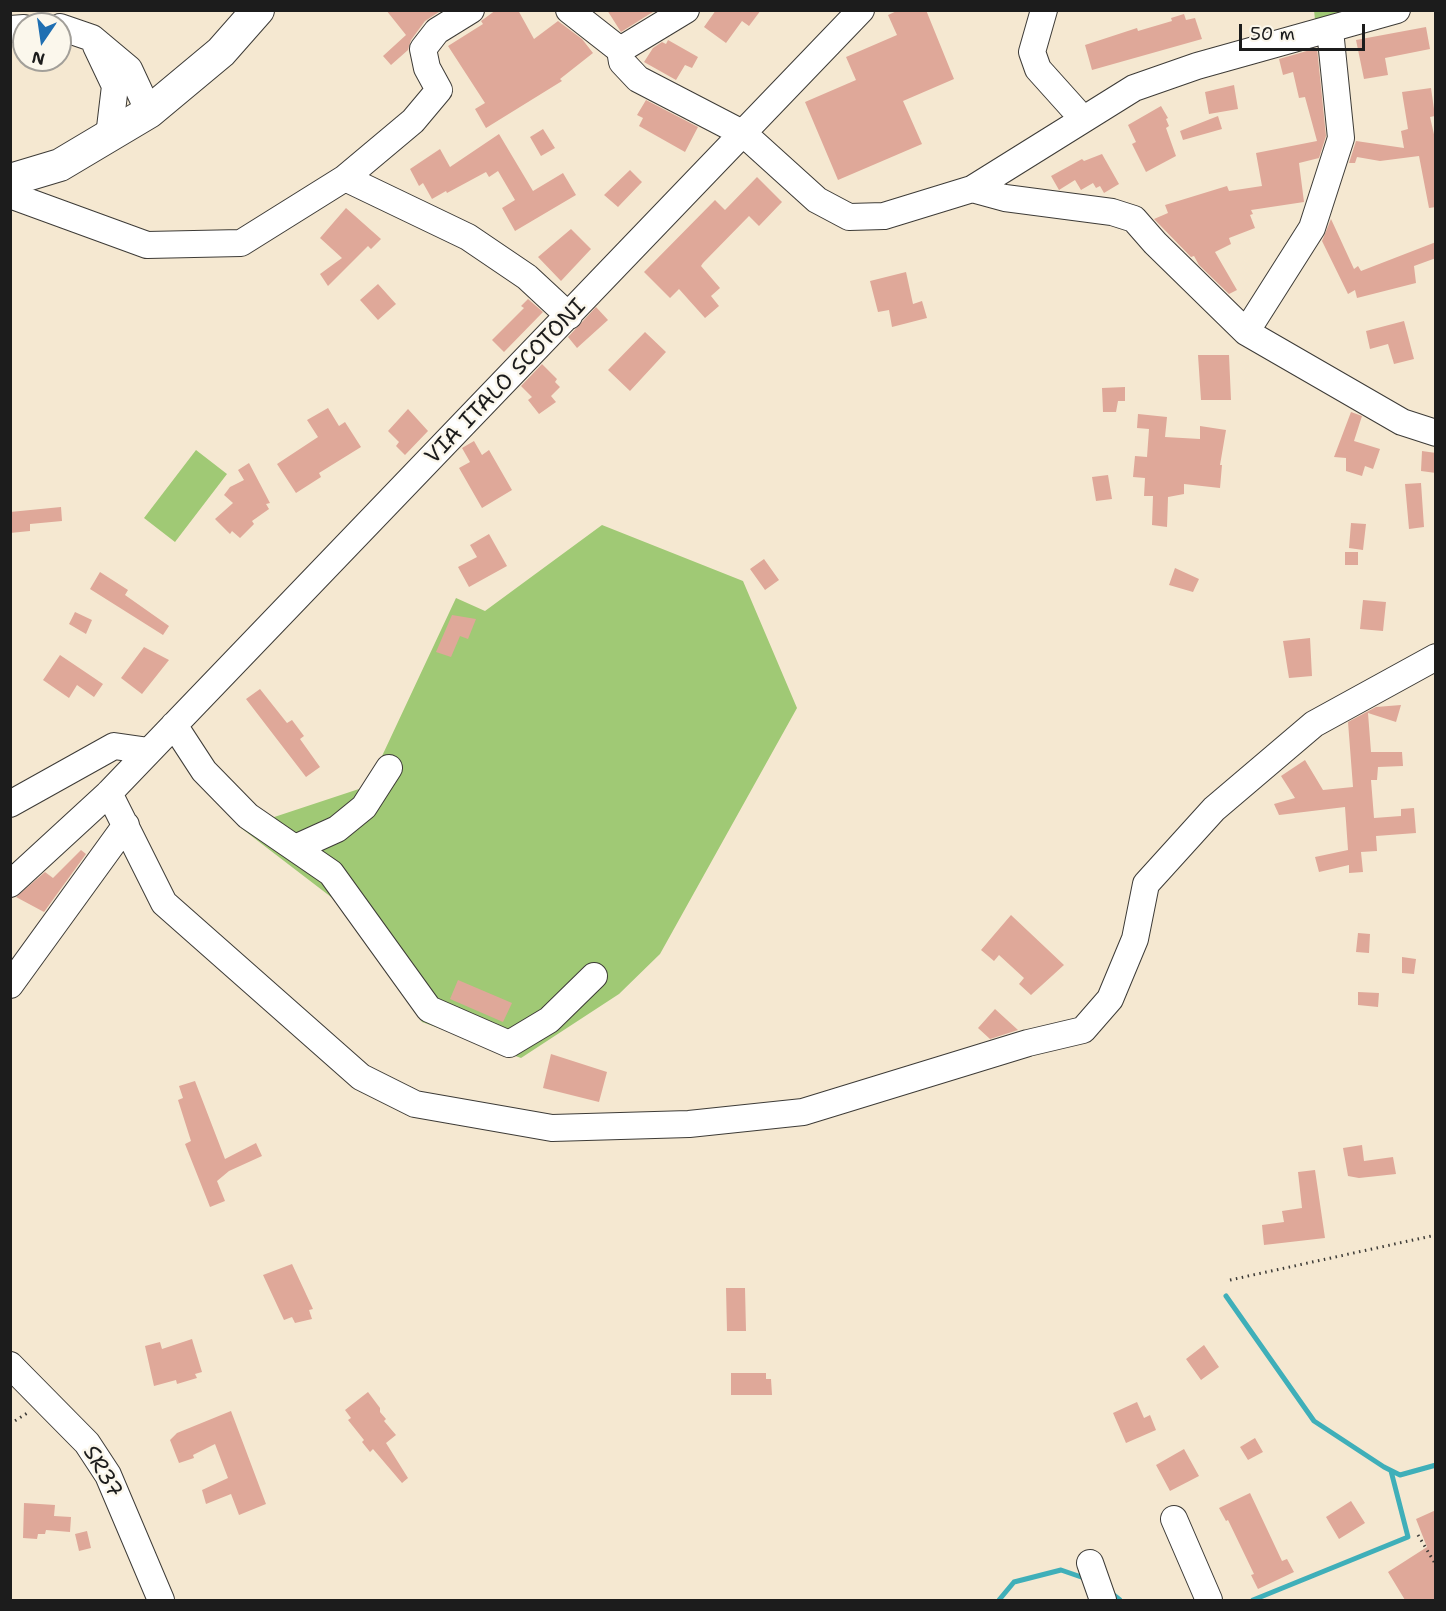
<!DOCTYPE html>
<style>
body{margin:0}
#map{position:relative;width:1446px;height:1611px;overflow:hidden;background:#f5e8d1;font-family:"Shantell Sans",sans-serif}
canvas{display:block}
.frame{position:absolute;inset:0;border:12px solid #1c1c1c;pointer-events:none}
.north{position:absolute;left:12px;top:12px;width:60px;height:60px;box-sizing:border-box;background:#fbf7ec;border:2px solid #a29f99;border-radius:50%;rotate:193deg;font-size:16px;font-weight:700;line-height:24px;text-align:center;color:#1c1c1c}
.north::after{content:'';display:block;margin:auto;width:21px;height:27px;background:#1f6fb2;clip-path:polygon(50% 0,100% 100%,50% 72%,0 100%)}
.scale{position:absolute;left:1239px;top:24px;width:126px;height:27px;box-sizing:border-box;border:3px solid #1c1c1c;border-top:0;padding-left:8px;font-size:18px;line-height:21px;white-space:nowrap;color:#1c1c1c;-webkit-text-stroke:4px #fbf7ec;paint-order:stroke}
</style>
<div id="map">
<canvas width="1446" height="1611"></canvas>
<div class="frame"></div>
<div class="north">N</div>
<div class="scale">50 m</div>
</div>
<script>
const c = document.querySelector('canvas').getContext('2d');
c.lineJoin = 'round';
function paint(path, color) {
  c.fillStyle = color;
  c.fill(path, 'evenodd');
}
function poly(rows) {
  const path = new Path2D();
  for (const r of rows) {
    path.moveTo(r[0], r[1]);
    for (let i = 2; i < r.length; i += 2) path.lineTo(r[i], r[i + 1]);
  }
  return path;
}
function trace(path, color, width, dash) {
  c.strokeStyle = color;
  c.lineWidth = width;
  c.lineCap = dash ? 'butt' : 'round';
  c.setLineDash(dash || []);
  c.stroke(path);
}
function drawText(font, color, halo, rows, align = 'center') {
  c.font = font + ' "Shantell Sans",sans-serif';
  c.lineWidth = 5;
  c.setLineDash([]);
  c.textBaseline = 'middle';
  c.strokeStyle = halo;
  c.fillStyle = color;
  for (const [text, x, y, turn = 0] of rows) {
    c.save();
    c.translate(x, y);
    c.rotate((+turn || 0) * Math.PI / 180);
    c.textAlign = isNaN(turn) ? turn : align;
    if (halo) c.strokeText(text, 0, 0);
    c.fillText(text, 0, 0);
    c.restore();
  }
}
paint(poly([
 [1314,10,1350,11,1315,20],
 [196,450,227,474,175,542,144,518],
 [602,525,743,581,797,708,660,954,619,994,521,1058,422,1022,335,900,241,828,368,786,456,598,485,611]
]), '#a0c975');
trace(poly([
 [1226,1296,1314,1421,1384,1467,1400,1475,1436,1465],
 [1110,1592,1120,1600],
 [999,1600,1014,1582,1061,1570,1087,1579],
 [1253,1600,1408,1537,1391,1471]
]), '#3fafb9', 5);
paint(poly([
 [386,10,442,10,425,21,411,40,408,50,391,65,383,56,406,35],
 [496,10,518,10,534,39,558,21,582,39,593,53,560,79,562,81,486,128,475,109,485,103,448,46,483,24,481,21],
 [607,10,656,10,621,32],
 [716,10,761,10,749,26,742,21,726,43,704,27],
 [899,10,926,10,954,79,903,101,922,144,838,180,805,102,856,80,846,57,897,35,888,15],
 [1184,14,1186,20,1195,18,1202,39,1092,70,1085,45,1137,28,1138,31,1172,21,1171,18],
 [1426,27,1430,49,1385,58,1388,75,1364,79,1356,40],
 [668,40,698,57,692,68,685,65,676,80,644,62,653,48,662,42,666,44],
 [1317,48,1326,136,1319,158,1299,163,1304,202,1251,210,1253,214,1250,215,1255,228,1229,238,1231,244,1215,252,1237,290,1229,294,1199,265,1194,256,1191,257,1154,219,1168,213,1165,205,1227,186,1229,191,1262,186,1256,153,1317,141,1305,97,1299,98,1293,72,1283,75,1279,59],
 [1234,85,1238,109,1209,114,1205,92],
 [1431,88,1435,116,1430,117,1436,143,1436,207,1429,208,1419,156,1380,161,1357,157,1355,163,1349,163,1356,141,1404,148,1401,131,1408,129,1402,92],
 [646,100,698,127,685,152,639,126,643,118,637,115],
 [1161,106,1168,118,1166,119,1169,126,1166,128,1176,156,1146,172,1132,144,1136,142,1128,125],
 [1218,116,1222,129,1183,140,1180,131],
 [543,129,555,148,541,156,530,137],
 [499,134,533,191,563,173,576,195,515,231,502,208,515,200,498,171,489,177,486,172,447,193,446,191,432,199,423,183,419,186,410,169,440,149,450,167],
 [1102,154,1119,184,1104,193,1100,186,1096,188,1093,183,1081,190,1075,180,1059,190,1051,176,1082,159,1084,161],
 [630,170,642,182,618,207,604,195],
 [757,177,782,202,759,226,749,216,703,263,701,266,720,288,711,296,719,306,705,318,679,289,670,298,644,272,715,200,725,210],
 [346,208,381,239,371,249,368,246,328,286,320,274,342,258,320,238],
 [1331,219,1354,269,1358,266,1361,271,1436,242,1436,258,1414,266,1416,283,1357,298,1355,290,1348,294,1322,241],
 [571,229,591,249,561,281,538,257],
 [906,272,913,304,922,301,927,318,892,327,889,310,878,312,870,281],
 [378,284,396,304,378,320,360,300],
 [528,299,543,312,504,352,492,340,524,308,521,306],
 [596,307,608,320,577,348,568,337],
 [1404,321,1414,359,1394,364,1388,344,1370,349,1366,331],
 [645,332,666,352,630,391,608,370],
 [1198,355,1229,355,1231,400,1201,400],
 [542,364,557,379,555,382,560,387,551,396,556,402,539,414,528,400,532,397,521,386],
 [1125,387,1125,401,1118,401,1116,412,1103,412,1102,388],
 [328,408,339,426,345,422,361,447,319,473,321,477,296,493,277,464,318,437,307,420],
 [408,409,428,431,405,455,396,446,399,442,388,431],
 [1351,412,1362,416,1354,441,1380,449,1373,469,1365,466,1362,476,1346,471,1346,458,1334,457],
 [1138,414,1167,417,1165,437,1200,439,1200,426,1226,430,1220,465,1222,465,1220,488,1184,484,1184,494,1168,497,1167,527,1152,525,1153,496,1144,496,1145,478,1133,477,1135,456,1147,457,1149,429,1137,428],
 [474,441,482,455,489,450,512,490,482,508,459,468,470,462,462,448],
 [1422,451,1436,453,1436,473,1421,471],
 [249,463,270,503,266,504,269,509,252,521,254,524,240,538,232,531,230,534,215,519,233,503,224,495,230,487,244,480,238,470],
 [1108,475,1112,499,1096,501,1092,477],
 [1421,483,1424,527,1409,529,1405,484],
 [61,507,62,521,30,524,30,531,10,533,10,512],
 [1351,523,1366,524,1363,550,1349,548],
 [489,534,507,566,469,587,458,567,477,557,470,545],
 [1345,552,1358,552,1358,565,1345,565],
 [764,559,779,580,765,590,750,569],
 [1175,568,1199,579,1193,592,1169,585],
 [100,572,128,590,125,595,169,626,163,635,90,589],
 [1363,600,1386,602,1383,631,1360,629],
 [75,612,92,620,86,634,69,624],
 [452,615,476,619,468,639,460,636,451,657,436,652],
 [1310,638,1312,676,1289,678,1283,641],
 [144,647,169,660,142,694,121,678],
 [60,655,103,684,94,697,77,685,69,698,43,680],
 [260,689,287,723,292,720,304,736,300,739,320,767,306,777,246,699],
 [1401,705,1396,722,1368,713,1371,752,1402,752,1403,766,1378,767,1377,780,1371,780,1374,818,1401,816,1401,809,1414,808,1416,833,1376,836,1377,851,1361,852,1363,872,1349,873,1349,865,1319,872,1315,857,1348,850,1345,807,1279,815,1274,804,1295,798,1281,776,1305,760,1323,790,1353,787,1348,722,1376,707],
 [81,850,86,854,44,912,16,897,45,872,53,878],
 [1011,915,1064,965,1031,995,1019,984,1024,978,999,955,994,961,981,950],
 [1358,933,1370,934,1369,953,1356,952],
 [1402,957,1416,959,1414,974,1402,973],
 [458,980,512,1003,503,1022,450,999],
 [1358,992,1379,993,1378,1007,1358,1005],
 [995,1009,1018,1030,990,1039,978,1028],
 [551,1054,607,1072,599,1102,543,1088],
 [195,1081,225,1159,256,1143,262,1156,229,1171,217,1181,225,1201,210,1207,185,1144,191,1141,178,1100,183,1098,179,1086],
 [1362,1145,1364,1161,1393,1157,1396,1174,1359,1178,1348,1176,1343,1148],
 [1315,1170,1325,1238,1264,1245,1262,1225,1284,1222,1282,1211,1302,1208,1298,1172],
 [292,1264,313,1309,309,1310,312,1319,295,1323,292,1317,284,1320,263,1275],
 [726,1288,745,1288,746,1331,727,1331],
 [192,1339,202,1372,195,1374,197,1378,177,1384,176,1380,154,1386,145,1346,160,1342,162,1349],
 [1204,1345,1219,1367,1201,1380,1186,1359],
 [731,1373,766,1373,766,1379,771,1379,772,1395,731,1395],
 [368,1392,380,1408,380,1412,386,1419,384,1421,396,1435,386,1443,408,1478,402,1483,373,1449,370,1452,362,1442,364,1440,348,1420,351,1418,345,1410],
 [1137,1402,1144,1418,1150,1415,1156,1430,1126,1443,1113,1413],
 [231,1411,266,1504,239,1515,231,1494,206,1504,202,1490,228,1478,215,1444,193,1455,194,1458,179,1463,170,1440,177,1433],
 [1255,1438,1263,1452,1248,1460,1240,1447],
 [1184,1449,1199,1476,1170,1491,1156,1465],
 [1250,1493,1282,1561,1287,1559,1294,1572,1258,1589,1251,1575,1254,1574,1228,1520,1226,1521,1219,1508],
 [1351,1501,1365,1523,1339,1539,1326,1517],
 [24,1503,55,1505,54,1516,71,1517,70,1532,46,1530,45,1534,38,1534,37,1539,23,1538],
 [1436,1510,1436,1600,1405,1600,1388,1572,1427,1547,1416,1519],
 [87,1531,91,1548,79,1551,75,1534]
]), '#dfa899');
const minor = poly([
 [569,10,620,50,622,62,638,79,744,134,817,200,849,217,884,216,972,189,1134,88,1197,66,1397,10],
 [1044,10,1032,52,1038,69,1082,118],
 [60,27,92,38,129,69,149,112],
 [10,29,24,28],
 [96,46,115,86,109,136],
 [620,50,686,10],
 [345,178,468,237,527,277,569,316],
 [972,189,1005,198,1112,212,1134,219,1155,243,1246,332,1402,422,1436,433],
 [10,195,147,245,241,243,345,178,413,121,439,90,427,68,423,49,437,31,471,10],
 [1246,332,1312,228,1341,138,1330,30],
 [174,725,204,771,248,816,331,873,429,1009,509,1044,549,1020,594,976],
 [109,793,164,903,361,1077,415,1104,552,1128,689,1124,803,1112,1028,1043,1083,1030,1110,999,1135,939,1146,884,1214,809,1314,724,1436,657],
 [10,804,114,746,149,751],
 [295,848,337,829,364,807,389,768],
 [10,884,109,793,861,10],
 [10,985,126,825],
 [10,1365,87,1443,108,1475,161,1600],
 [1174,1519,1209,1600],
 [1090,1563,1103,1600]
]);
const major = poly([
 [10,180,60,165,149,112,221,52,258,10]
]);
trace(minor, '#3d3b37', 28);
trace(major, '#3d3b37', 34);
trace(poly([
 [1230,1280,1436,1235],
 [10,1424,29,1412],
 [1418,1535,1436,1565]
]), '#3d3b37', 3, [1.5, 4.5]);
trace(minor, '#fff', 26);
trace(major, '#fff', 32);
drawText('22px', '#1c1c1c', '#fbf7ec', [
 ["VIA ITALO SCOTONI",506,382,-46],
 ["SR37",102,1472,60]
]);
</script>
